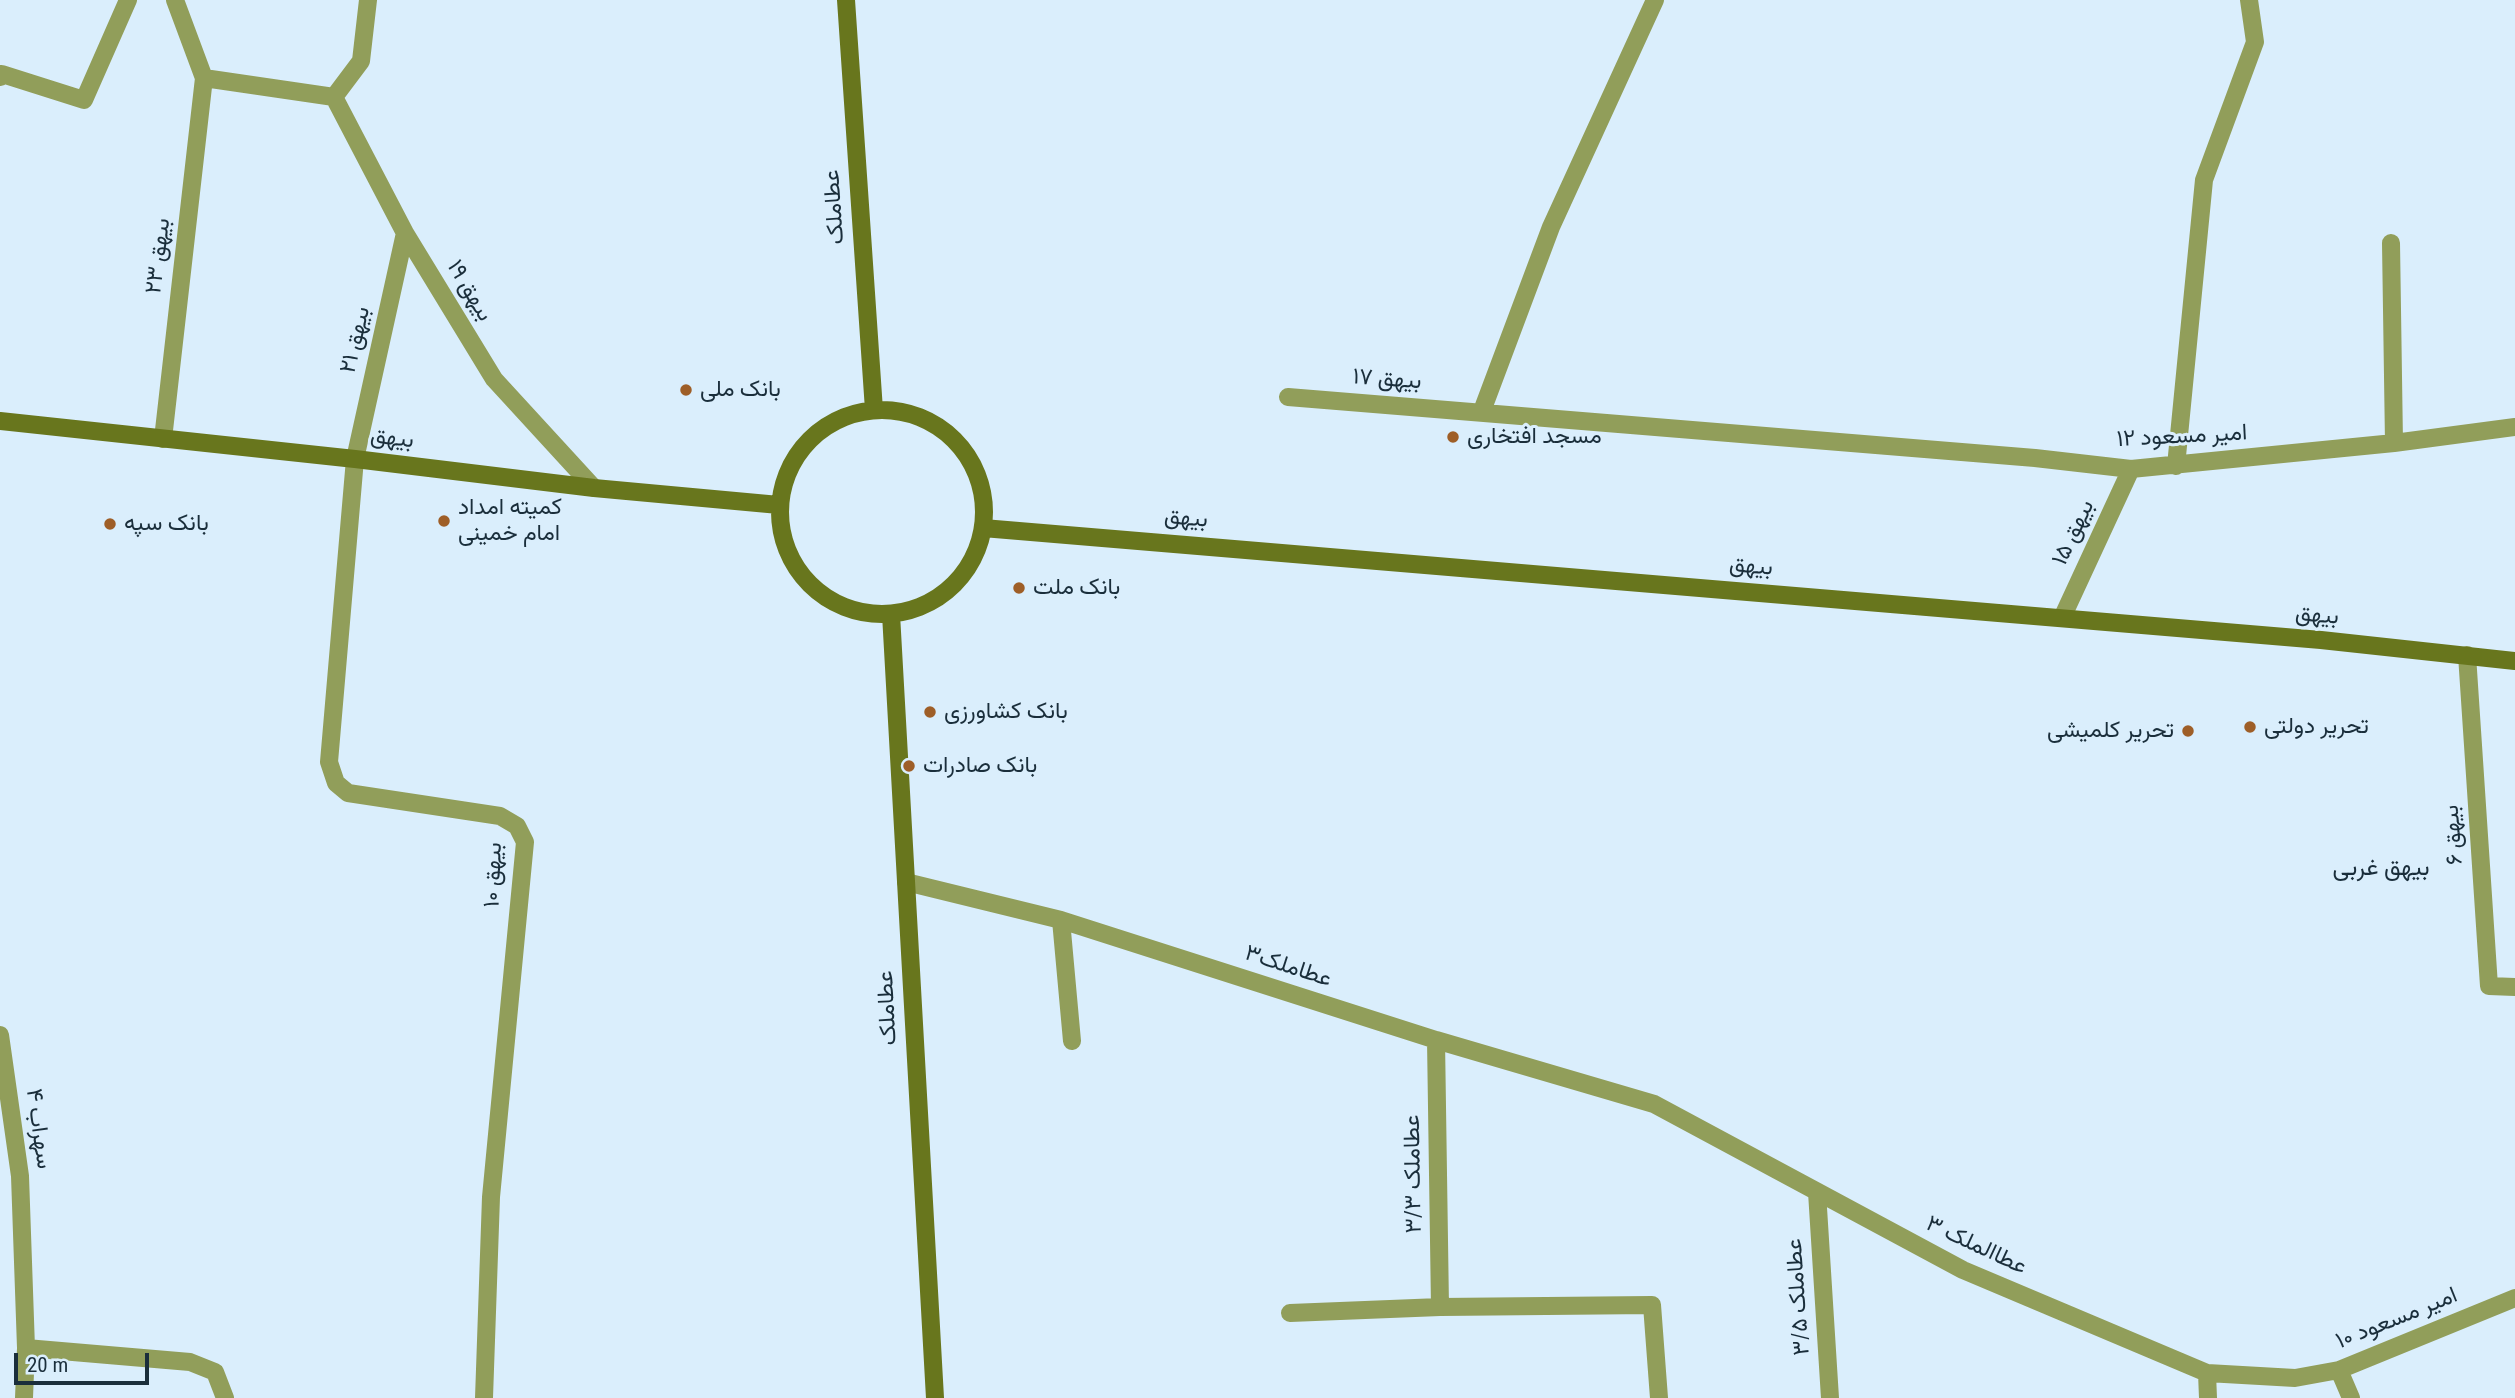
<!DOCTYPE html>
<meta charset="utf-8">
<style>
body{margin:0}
#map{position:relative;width:2515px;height:1398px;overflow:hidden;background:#daeefc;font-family:"Roboto Condensed",sans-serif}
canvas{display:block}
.scale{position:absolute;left:14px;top:1353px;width:135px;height:32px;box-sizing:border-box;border:4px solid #1a2e3b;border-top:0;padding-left:9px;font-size:21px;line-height:24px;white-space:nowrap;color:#1a2e3b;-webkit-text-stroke:5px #daeefc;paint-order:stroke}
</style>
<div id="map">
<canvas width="2515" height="1398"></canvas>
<div class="scale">20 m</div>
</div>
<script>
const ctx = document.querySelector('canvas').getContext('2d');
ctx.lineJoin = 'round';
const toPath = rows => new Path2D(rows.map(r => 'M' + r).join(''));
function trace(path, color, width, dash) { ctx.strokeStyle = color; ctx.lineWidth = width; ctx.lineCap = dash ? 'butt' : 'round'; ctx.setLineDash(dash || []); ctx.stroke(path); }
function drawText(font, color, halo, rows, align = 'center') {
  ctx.font = font + ' "Roboto Condensed",Vazirmatn,sans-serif'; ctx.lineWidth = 6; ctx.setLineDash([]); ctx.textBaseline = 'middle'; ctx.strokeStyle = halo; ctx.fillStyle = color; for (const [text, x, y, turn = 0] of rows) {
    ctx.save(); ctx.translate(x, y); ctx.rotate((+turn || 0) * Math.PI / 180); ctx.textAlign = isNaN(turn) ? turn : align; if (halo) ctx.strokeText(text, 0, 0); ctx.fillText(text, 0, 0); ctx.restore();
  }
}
const street = toPath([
 [175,0,204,78,334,97],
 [0,77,2,74,84,100,128,0],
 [334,97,405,233,494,379,594,488],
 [334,97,361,61,368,0],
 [405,233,355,459,329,762,336,783,348,793,500,816,517,826,525,842,491,1197,484,1398],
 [2391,243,2394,443],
 [1288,397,2035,458,2131,469,2394,443,2515,427],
 [1482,411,1551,227,1655,0],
 [163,439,204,78],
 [2176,466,2204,180,2255,42,2249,0],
 [2062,618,2131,469],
 [2467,655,2489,986,2515,987],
 [906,882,1061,920,1436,1040,1654,1104,1963,1270,2207,1373,2295,1378,2339,1370,2515,1298],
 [1061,920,1072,1041],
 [0,1035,20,1176,26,1348,24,1398],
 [1436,1040,1440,1307],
 [1817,1192,1830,1398],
 [1290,1313,1440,1307,1652,1305,1659,1398],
 [26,1348,190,1362,215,1372,225,1398],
 [2339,1370,2351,1398],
 [2207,1373,2208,1398]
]);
const secondary = toPath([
 [846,0,874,410],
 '780 512a102 102 0 1 1 204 0a102 102 0 1 1-204 0Z',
 [0,421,355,459,594,488,779,505],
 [983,528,2321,640,2515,661],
 [891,614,935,1398]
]);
const markers = [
 [686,390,7,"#9e5e27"],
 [1453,437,7,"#9e5e27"],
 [444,521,7,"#9e5e27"],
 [110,524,7,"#9e5e27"],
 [1019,588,7,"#9e5e27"],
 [930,712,7,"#9e5e27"],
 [2250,727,7,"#9e5e27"],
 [2188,731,7,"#9e5e27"],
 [909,766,7,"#9e5e27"]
];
const streetNames = [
 ["عطاملک",835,207,-94],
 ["بیهق ۲۳",159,256,-83],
 ["بیهق ۱۹",469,291,59],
 ["بیهق ۲۱",356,340,-77],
 ["بیهق ۱۷",1387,380,4],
 ["امیر مسعود ۱۲",2182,437,-3],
 ["بیهق",392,439,7],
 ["بیهق",1186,519,5],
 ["بیهق ۱۵",2074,533,-65],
 ["بیهق",1751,567,5],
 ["بیهق",2317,616,5],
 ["بیهق ۶",2454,835,-94],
 ["بیهق ۱۰",494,875,-88],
 ["عطاملک۳",1288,967,18],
 ["عطاملک",888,1008,-93],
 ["سهراب ۴",38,1129,82],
 ["عطاملک ۳/۳",1414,1174,-91],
 ["عطاالملک ۳",1976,1246,25],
 ["عطاملک ۳/۵",1799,1297,-94],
 ["امیر مسعود ۱۰",2397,1319,-22]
];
const poiNames = [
 ["بانک ملی",700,390],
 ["مسجد افتخاری",1467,437],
 ["کمیته امداد",458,508],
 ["امام خمینی",458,534],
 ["بانک سپه",124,524],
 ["بانک ملت",1033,588],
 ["بانک کشاورزی",944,712],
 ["تحریر دولتی",2264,727],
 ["تحریر کلمیشی",2174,731,"right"],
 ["بانک صادرات",923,766]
];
const neighbourhoodNames = [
 ["بیهق غربی",2381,869]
];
trace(street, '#919e5a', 18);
trace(secondary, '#68761d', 18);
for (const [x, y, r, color] of markers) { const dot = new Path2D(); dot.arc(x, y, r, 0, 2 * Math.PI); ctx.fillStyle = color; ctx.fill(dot); trace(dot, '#daeefc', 2.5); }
drawText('23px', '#1a2e3b', '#daeefc', streetNames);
drawText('23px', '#1a2e3b', '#daeefc', poiNames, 'left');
drawText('24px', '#1a2e3b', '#daeefc', neighbourhoodNames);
</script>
